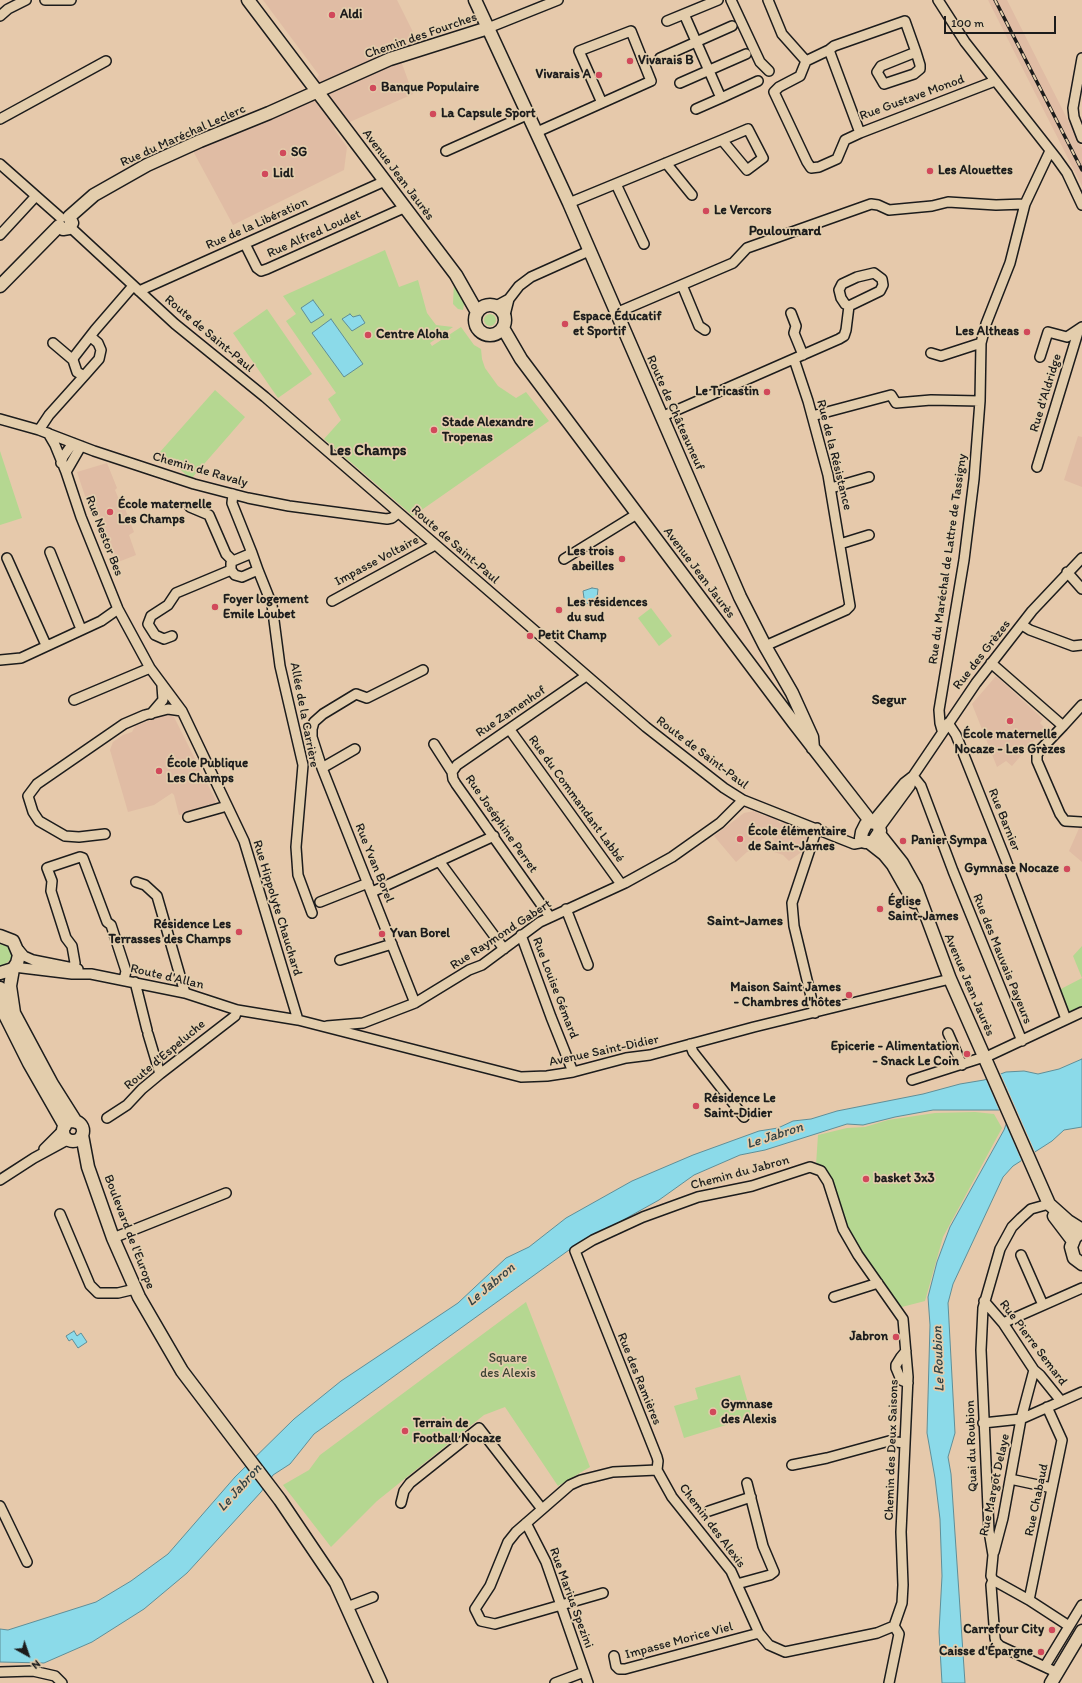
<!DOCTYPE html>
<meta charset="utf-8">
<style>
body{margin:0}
#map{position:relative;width:1082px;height:1683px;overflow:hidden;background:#e6c9ab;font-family:Itim,sans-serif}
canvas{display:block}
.north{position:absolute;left:8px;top:1635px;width:40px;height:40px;-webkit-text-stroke:3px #e3cdac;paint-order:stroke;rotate:140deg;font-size:11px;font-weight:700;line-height:16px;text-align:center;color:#1c1c1c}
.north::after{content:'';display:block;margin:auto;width:14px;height:18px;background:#1c1c1c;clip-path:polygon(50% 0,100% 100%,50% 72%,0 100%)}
.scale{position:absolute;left:944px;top:16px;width:112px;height:18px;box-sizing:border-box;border:2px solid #1c1c1c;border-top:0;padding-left:5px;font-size:12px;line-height:14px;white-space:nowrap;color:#1c1c1c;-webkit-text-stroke:3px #e3cdac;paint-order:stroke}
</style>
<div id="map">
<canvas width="1082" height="1683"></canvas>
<div class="north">N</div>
<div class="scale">100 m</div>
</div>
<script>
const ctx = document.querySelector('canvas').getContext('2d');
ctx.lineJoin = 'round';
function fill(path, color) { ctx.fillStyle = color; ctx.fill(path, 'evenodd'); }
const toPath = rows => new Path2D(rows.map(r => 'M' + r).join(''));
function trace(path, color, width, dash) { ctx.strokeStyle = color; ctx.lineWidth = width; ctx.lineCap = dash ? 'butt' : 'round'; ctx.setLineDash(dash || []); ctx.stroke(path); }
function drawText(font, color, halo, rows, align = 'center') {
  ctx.font = font + ' Itim,sans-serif'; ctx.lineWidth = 3.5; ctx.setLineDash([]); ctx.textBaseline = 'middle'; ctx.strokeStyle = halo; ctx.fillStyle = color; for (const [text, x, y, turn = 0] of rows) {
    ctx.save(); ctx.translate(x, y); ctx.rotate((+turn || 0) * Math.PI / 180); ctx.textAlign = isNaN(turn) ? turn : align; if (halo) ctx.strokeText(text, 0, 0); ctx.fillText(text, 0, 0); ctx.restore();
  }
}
const built = toPath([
 [263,0,397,0,419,44,401,61,413,94,334,129,347,147,344,170,233,225,193,151,299,107,319,75],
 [988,0,1007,0,1082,148,1082,186],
 [1078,436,1082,437,1082,487,1064,480],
 [107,463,117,488,115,490,122,507,124,506,134,532,129,535,136,555,113,564,99,528,101,527,99,520,98,517,95,518,91,508,95,506,91,497,86,499,77,472],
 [996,676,1043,719,1040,723,1045,728,1012,766,1006,761,997,767,972,704],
 [167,714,174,717,216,801,214,805,179,815,174,795,172,793,154,805,128,812,110,750,113,742,123,735,132,732,135,726],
 [754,811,765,816,772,816,781,824,782,820,806,830,809,835,803,851,789,861,783,855,774,852,776,844,769,834,758,843,759,845,755,850,747,852,736,862,714,836,744,813],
 [1080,826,1082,826,1082,862,1069,851]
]);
const green = toPath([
 [385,250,399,287,418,280,427,313,436,325,453,327,430,343,432,346,461,327,474,345,481,349,482,359,485,368,498,386,516,398,526,392,549,421,413,516,324,439,341,420,328,399,336,393,286,321,296,314,283,296],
 [454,281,469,301,464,304,463,310,458,309,453,304],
 [267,309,312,374,278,398,233,333],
 '484 320a6 6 0 1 1 12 0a6 6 0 1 1-12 0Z',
 [215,390,245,417,191,479,160,452],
 [0,451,22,518,0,525],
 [651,608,672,636,659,646,638,618],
 [0,944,7,946,11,952,11,959,3,966,0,966],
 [1082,946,1082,1010,1069,1016,1059,990,1082,978,1073,956],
 [975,1112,994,1114,1002,1128,943,1237,925,1301,898,1308,846,1227,832,1178,816,1165,818,1135,847,1128,865,1127,888,1120,935,1113],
 [526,1302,590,1467,558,1486,505,1407,484,1415,377,1501,331,1547,283,1485,309,1470,320,1455],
 [740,1375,752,1417,684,1438,674,1406,698,1399,695,1388]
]);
const water = toPath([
 [313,300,324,315,311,323,301,308,313,300],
 [350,314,353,317,360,315,365,323,352,331,342,319,350,314],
 [331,319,363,364,344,377,312,333,331,319],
 [592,588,598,589,597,598,585,605,583,591,592,588],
 [1082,1059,1082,1127,1064,1130,1052,1141,1013,1166,1003,1177,953,1284,948,1303,955,1433,948,1457,951,1474,965,1683,942,1683,939,1632,942,1576,940,1519,935,1478,927,1433,930,1325,928,1297,937,1262,950,1227,1004,1130,1009,1116,1005,1110,933,1110,895,1117,863,1125,847,1124,765,1150,740,1155,694,1175,659,1200,569,1250,314,1434,290,1464,273,1475,261,1492,187,1573,144,1609,92,1642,44,1663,0,1662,0,1629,8,1630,96,1602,131,1581,168,1554,235,1477,294,1419,341,1381,458,1303,506,1258,529,1247,566,1218,632,1181,693,1155,759,1131,778,1128,793,1121,811,1119,837,1111,923,1094,960,1084,984,1080,1006,1072,1024,1071,1038,1074,1059,1069,1082,1059],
 [74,1331,77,1336,81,1333,87,1342,78,1348,72,1339,69,1341,66,1336,74,1331]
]);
const pier = toPath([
 [1000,1072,1036,1154,1022,1162,1005,1122,1006,1116,1004,1112,1000,1112,985,1077]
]);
const minor = toPath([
 [45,0,71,0],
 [731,0,760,62,769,71],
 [768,0,782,34,806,61,829,50],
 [938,0,965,42,1057,159,1067,173,1082,205],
 [684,14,721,98,696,109],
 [0,16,8,9,26,0],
 [667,21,718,0],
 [488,28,558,0],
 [916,52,881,66,877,72,884,84,914,74,920,69,920,65,916,52,905,21,834,46,829,50,860,133,995,81],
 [660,58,732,26],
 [1082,58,1073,108,1074,117,1082,138],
 [806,61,800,76,779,87,774,92,807,162,811,168,819,167,837,159,845,140,860,133],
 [680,83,746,54],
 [721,98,758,81],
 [0,119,106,61],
 [537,132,651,81,631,31,579,51,602,103],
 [446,151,529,114],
 [666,163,692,195],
 [0,164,61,218],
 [616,184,644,244],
 [569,203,722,140,747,170,763,158,748,129,722,140],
 [70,227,175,324,265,397,646,727,724,788,743,800,854,844,865,842],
 [0,235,36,196],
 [245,244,257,268,261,271,267,269,406,207],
 [682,285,699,326,705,330],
 [139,291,385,181],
 [496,306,509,299],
 [616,313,733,263,747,248,871,204,878,205,889,210,932,206,948,202,996,205,1025,204],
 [791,313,796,326,794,333,803,355],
 [505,315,509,299,519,286,531,277,589,251],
 [53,343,73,360,77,372,84,376,99,359,101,350,98,343,91,337],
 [931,353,941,356,981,343],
 [1040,357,1048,332,1067,337,1079,329],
 [73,360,74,357,95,330,133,286],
 [812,416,891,395,896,403,931,400,980,401],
 [661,417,839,339,844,336,846,330,849,306,880,291,883,285,882,279,874,273,857,277,842,284,839,290,841,298,845,304,849,306],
 [0,419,39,430,94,451,194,484,248,498,289,506,387,519,392,518,398,513],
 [39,430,49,415,84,376],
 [48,433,55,445,66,472,81,517,118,609,150,668,182,711,244,841,298,1020],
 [61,463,63,457,73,443],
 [1037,467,1079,329,1082,327],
 [66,472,81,446],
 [831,488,869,477],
 [190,507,209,515,226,554,233,561,252,553,232,503,233,494],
 [840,544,869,535],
 [50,552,81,629],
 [7,558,46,645],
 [564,559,637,514],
 [231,570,235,575,242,577,258,570,252,553],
 [258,570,272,605,280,666,303,765,296,847,298,875,312,913],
 [1067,572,1082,589],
 [332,601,435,545],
 [1022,625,1030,630,1073,646,1082,645],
 [172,636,164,639,155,635,148,624,151,616,168,605,176,593,231,570,231,563,233,561],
 [765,646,846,610,850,606,828,475,808,401,794,359],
 [0,660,21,658,101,621,118,609],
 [991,663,1063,726,1040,750,1037,755,1037,761,1060,814,1065,821,1082,822],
 [74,700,150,668],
 [151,714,163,700,162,686],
 [948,723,956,735,1005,858,1066,1019],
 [1063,726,1082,705],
 [510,730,621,884],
 [942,730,940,723,939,710,964,560,974,479,980,401,981,343,986,324,1010,263,1025,204,1050,151],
 [434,744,452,772,453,779,456,784,550,917],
 [322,768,355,749],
 [452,772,457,765,586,676],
 [913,776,921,786,953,871,1022,1041],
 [188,817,227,806],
 [872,822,904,783,913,776,976,683,1032,611,1082,558],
 [880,827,910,786,913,776],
 [105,834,79,837,65,836,39,821,33,812,28,796,37,784,124,724,145,715,168,709,182,711],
 [439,861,504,949],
 [136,882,145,885,157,896,185,993],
 [372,892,494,836],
 [320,902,368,883],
 [566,909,588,965],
 [521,935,551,1017,573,1072],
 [19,950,24,956,33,960,78,969],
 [340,960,392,944],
 [14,967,72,974,91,974,185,993,237,1010,298,1020,521,1077,547,1076,573,1072,626,1058,650,1055,754,1027,950,979],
 [72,974,75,963,72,946,66,938,51,891,52,881,47,868,80,857,83,858,107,922,111,925,126,971,124,980],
 [135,982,147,1030],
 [415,1003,322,768,312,737,312,729,314,722,323,714,356,694,367,698,423,670],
 [815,1013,794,926,792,903,817,828],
 [327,1026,363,1023,415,1003,469,970,482,965,540,922,625,883,672,857,720,823,743,800],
 [948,1033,962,1065],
 [148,1034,160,1074],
 [690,1044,693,1052,744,1117],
 [984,1058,1082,1012],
 [912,1080,984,1057],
 [107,1118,127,1105,142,1089,160,1074,235,1016,237,1010],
 [44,1149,63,1130],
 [0,1180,34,1158,69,1139],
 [1049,1204,1031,1209,1021,1218,1012,1227,1000,1249,983,1308,981,1350,989,1531,993,1555,991,1576,993,1580,991,1585,995,1638,996,1642,1000,1646,1058,1673],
 [60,1214,90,1285,98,1293,118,1293,135,1289],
 [113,1238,226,1193],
 [1021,1255,1043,1305],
 [834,1297,878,1283],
 [984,1301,1003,1323,1034,1370,1040,1375,1061,1401],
 [1003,1323,1082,1288],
 [906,1351,901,1357,896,1365,896,1368,901,1380,908,1383],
 [983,1423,1021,1419,1082,1392],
 [792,1465,827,1458,889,1441,904,1443],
 [657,1470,658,1461,657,1457,575,1251,593,1240,643,1217,698,1197,752,1186,810,1167,821,1171,828,1182,843,1229,858,1255,903,1319,908,1377,901,1532,903,1585,902,1603,894,1626],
 [1010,1479,1052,1488],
 [401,1503,404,1491,410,1483,479,1428,542,1509],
 [0,1506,27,1562],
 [709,1511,751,1497],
 [526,1523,546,1562,588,1683],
 [994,1552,1003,1518,1021,1419,1034,1370],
 [993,1580,1029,1600,1069,1626],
 [737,1584,770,1575,774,1572,763,1546,747,1483],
 [603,1593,495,1624,481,1621,475,1609,490,1586,508,1542,516,1532,570,1485,581,1480,613,1472,657,1470,672,1497,731,1571,759,1633,769,1645,785,1652,877,1633,894,1626],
 [1029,1600,1062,1440,1047,1407],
 [347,1607,373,1597],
 [614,1656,616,1666,619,1669,625,1669,759,1633],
 [1045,1666,1082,1605],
 [0,1672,33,1671,55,1676,62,1683],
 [555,1683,584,1672],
 [889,1683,899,1634,894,1626]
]);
const major = toPath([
 [248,0,456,275,477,312],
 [475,0,569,203,740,597,765,646,792,693,812,737,813,748],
 [69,217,94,195,147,165,200,141,269,113,390,59,488,28],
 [59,226,63,229,69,228,72,223,69,217],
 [0,286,59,226],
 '475 320a15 15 0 1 1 30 0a15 15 0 1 1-30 0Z',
 [503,328,521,359,794,723,871,822],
 [871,822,878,824,880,831,873,842,865,842,861,838,862,832,866,824,871,822],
 [879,834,902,863,916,888,950,979,1049,1204,1068,1221,1082,1230],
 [870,843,884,854,893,865,914,902],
 [0,936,13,941,19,955,17,963,13,969,0,973],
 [13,969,10,986,14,1013,52,1084,76,1122],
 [0,988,5,1015,29,1063,65,1126],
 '63 1131a10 10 0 1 1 20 0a10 10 0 1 1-20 0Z',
 [82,1135,88,1167,113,1238,139,1297,182,1371,280,1500,336,1583,381,1683],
 [1054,1216,1073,1241],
 [1082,1232,1075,1237,1071,1247,1074,1258,1082,1264],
 [1051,1683,1082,1631]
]);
const rail = toPath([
 [995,0,1082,170]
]);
const markers = [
 [332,15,4,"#d1495b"],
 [630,61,4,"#d1495b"],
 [599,75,4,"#d1495b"],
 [373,88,4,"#d1495b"],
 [433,114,4,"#d1495b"],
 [283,153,4,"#d1495b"],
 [930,171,4,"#d1495b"],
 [265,174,4,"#d1495b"],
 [706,211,4,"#d1495b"],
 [565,324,4,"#d1495b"],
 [1027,332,4,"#d1495b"],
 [368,335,4,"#d1495b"],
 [767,392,4,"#d1495b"],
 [434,430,4,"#d1495b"],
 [110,512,4,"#d1495b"],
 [622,559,4,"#d1495b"],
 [215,607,4,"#d1495b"],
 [559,610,4,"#d1495b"],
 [530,636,4,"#d1495b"],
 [1010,721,4,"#d1495b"],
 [159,771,4,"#d1495b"],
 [740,839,4,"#d1495b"],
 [903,841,4,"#d1495b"],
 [1067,869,4,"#d1495b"],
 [880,909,4,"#d1495b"],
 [239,932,4,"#d1495b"],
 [382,934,4,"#d1495b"],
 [849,995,4,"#d1495b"],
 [967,1054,4,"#d1495b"],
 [696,1106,4,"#d1495b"],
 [866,1179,4,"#d1495b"],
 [896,1337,4,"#d1495b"],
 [713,1412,4,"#d1495b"],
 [405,1431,4,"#d1495b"],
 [1052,1630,4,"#d1495b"],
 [1041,1652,4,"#d1495b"]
];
const poiNames = [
 ["Aldi",340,15],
 ["Vivarais B",638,61],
 ["Vivarais A",591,75,"right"],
 ["Banque Populaire",381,88],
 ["La Capsule Sport",441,114],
 ["SG",291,153],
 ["Les Alouettes",938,171],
 ["Lidl",273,174],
 ["Le Vercors",714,211],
 ["Espace Éducatif",573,317],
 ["et Sportif",573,332],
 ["Les Altheas",1019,332,"right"],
 ["Centre Aloha",376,335],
 ["Le Tricastin",759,392,"right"],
 ["Stade Alexandre",442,423],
 ["Tropenas",442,438],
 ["École maternelle",118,505],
 ["Les Champs",118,520],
 ["Les trois",614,552,"right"],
 ["abeilles",614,567,"right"],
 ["Foyer logement",223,600],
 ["Emile Loubet",223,615],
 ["Les résidences",567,603],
 ["du sud",567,618],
 ["Petit Champ",538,636],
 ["École maternelle",1010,735,"center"],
 ["Nocaze - Les Grèzes",1010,750,"center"],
 ["École Publique",167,764],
 ["Les Champs",167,779],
 ["École élémentaire",748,832],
 ["de Saint-James",748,847],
 ["Panier Sympa",911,841],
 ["Gymnase Nocaze",1059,869,"right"],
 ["Église",888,902],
 ["Saint-James",888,917],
 ["Résidence Les",231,925,"right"],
 ["Terrasses des Champs",231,940,"right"],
 ["Yvan Borel",390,934],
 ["Maison Saint James",841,988,"right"],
 ["- Chambres d'hôtes",841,1003,"right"],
 ["Epicerie - Alimentation",959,1047,"right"],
 ["- Snack Le Coin",959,1062,"right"],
 ["Résidence Le",704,1099],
 ["Saint-Didier",704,1114],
 ["basket 3x3",874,1179],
 ["Jabron",888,1337,"right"],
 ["Gymnase",721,1405],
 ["des Alexis",721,1420],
 ["Terrain de",413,1424],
 ["Football Nocaze",413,1439],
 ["Carrefour City",1044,1630,"right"],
 ["Caisse d'Épargne",1033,1652,"right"]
];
const streetNames = [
 ["Chemin des Fourches",421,36,-19],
 ["Rue Gustave Monod",912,98,-20],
 ["Rue du Maréchal Leclerc",183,136,-24],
 ["Avenue Jean Jaurès",398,175,53],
 ["Rue de la Libération",257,224,-24],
 ["Rue Alfred Loudet",314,234,-24],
 ["Route de Saint-Paul",209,334,40],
 ["Rue d'Aldridge",1046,393,-73],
 ["Route de Châteauneuf",675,413,66],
 ["Rue de la Résistance",834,455,76],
 ["Chemin de Ravaly",200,470,16],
 ["Rue Nestor Bes",104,536,69],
 ["Route de Saint-Paul",455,545,41],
 ["Rue du Maréchal de Lattre de Tassigny",948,559,-82],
 ["Impasse Voltaire",377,561,-28],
 ["Avenue Jean Jaurès",699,573,53],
 ["Rue des Grèzes",982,655,-52],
 ["Rue Zamenhof",511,712,-34],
 ["Allée de la Carrière",304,715,79],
 ["Route de Saint-Paul",702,753,37],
 ["Rue du Commandant Labbé",576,799,54],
 ["Rue Barnier",1004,820,68],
 ["Rue Joséphine Perret",501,824,55],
 ["Rue Yvan Borel",374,863,68],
 ["Rue Hippolyte Chauchard",277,908,73],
 ["Rue Raymond Gabert",501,935,-33],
 ["Rue des Mauvais Payeurs",1002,959,68],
 ["Route d'Allan",167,977,13],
 ["Avenue Jean Jaurès",969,985,67],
 ["Rue Louise Gémard",555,988,69],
 ["Avenue Saint-Didier",604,1051,-12],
 ["Route d'Espeluche",165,1055,-40],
 ["Chemin du Jabron",740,1173,-15],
 ["Boulevard de l'Europe",129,1232,69],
 ["Rue Pierre Semard",1033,1343,53],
 ["Rue des Ramières",639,1379,68],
 ["Quai du Roubion",972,1446,-92],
 ["Chemin des Deux Saisons",892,1450,-88],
 ["Rue Margot Delaye",995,1485,-78],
 ["Rue Chabaud",1037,1500,-78],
 ["Chemin des Alexis",712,1526,53],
 ["Rue Marius Spezini",571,1598,70],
 ["Impasse Morice Viel",679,1641,-15]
];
const parkNames = [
 ["Square",508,1359],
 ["des Alexis",508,1374]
];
const neighbourhoodNames = [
 ["Pouloumard",785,231],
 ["Segur",889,700],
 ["Saint-James",745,921]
];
const waterNames = [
 ["Le Jabron",775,1136,-18],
 ["Le Jabron",491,1285,-40],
 ["Le Roubion",939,1359,-92],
 ["Le Jabron",240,1488,-48]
];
const quarterNames = [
 ["Les Champs",368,451]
];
fill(built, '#e0bca4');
fill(green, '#b5d791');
fill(water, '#8bdae9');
trace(water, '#5f8e97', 1);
fill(pier, '#e6c9ab');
trace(minor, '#1c1c1c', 12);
trace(major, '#1c1c1c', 15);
trace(minor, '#e3cdac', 9);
trace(major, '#e3cdac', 12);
trace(rail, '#1c1c1c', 3.5);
trace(rail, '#e3cdac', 2, [6]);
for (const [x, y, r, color] of markers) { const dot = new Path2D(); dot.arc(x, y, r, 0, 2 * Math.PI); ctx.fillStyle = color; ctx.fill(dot); trace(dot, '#e3cdac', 1.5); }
drawText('bold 13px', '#1c1c1c', '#e3cdac', poiNames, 'left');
drawText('13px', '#1c1c1c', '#e3cdac', streetNames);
drawText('13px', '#3b4133', '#e3cdac', parkNames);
drawText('bold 14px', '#1c1c1c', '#e3cdac', neighbourhoodNames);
drawText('italic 14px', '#324245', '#e3cdac', waterNames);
drawText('bold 15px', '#1c1c1c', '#e3cdac', quarterNames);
</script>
